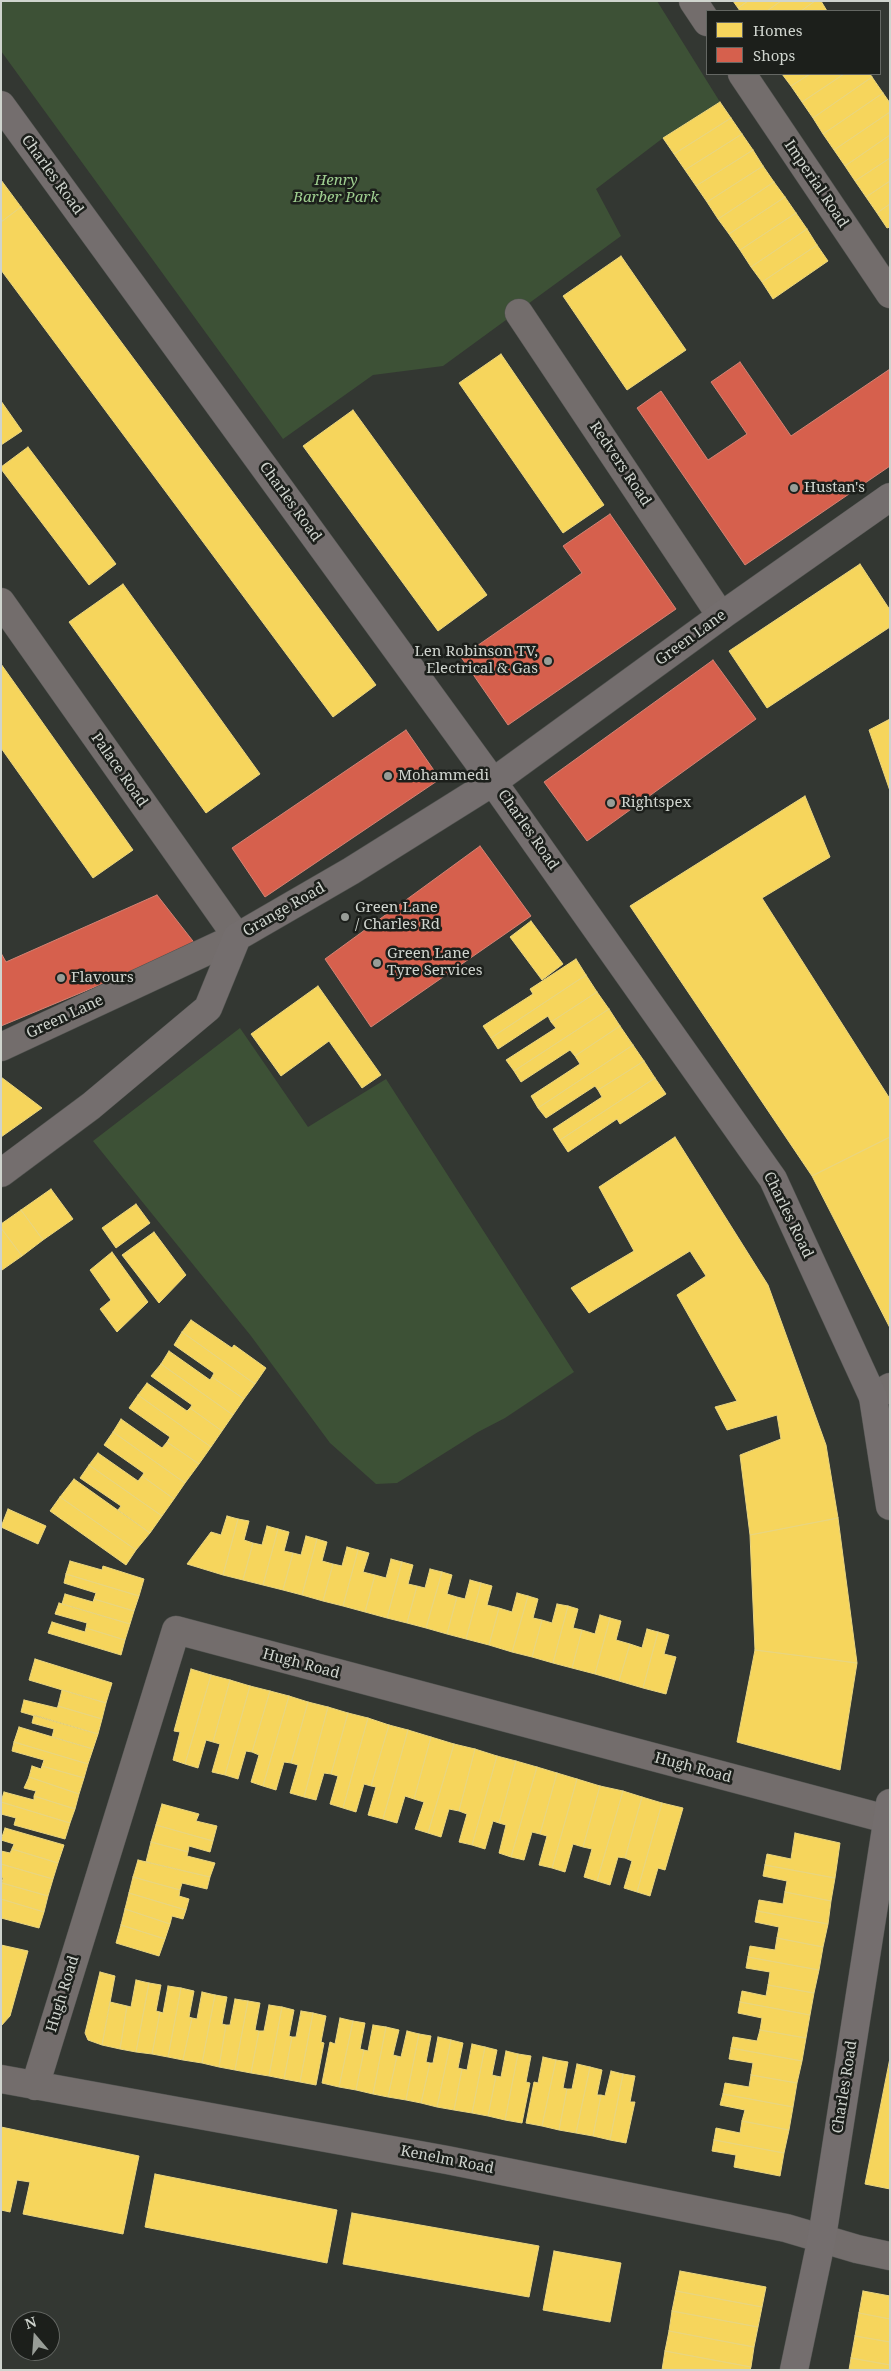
<!DOCTYPE html>
<style>
body{margin:0}
#map{position:relative;width:891px;height:2371px;overflow:hidden;background:#333732;font-family:"Noto Serif",serif}
canvas{display:block}
.frame{position:absolute;inset:0;border:2px solid #cfd4ce;pointer-events:none}
.legend{position:absolute;left:706px;top:10px;width:175px;height:65px;box-sizing:border-box;background:#1c1f1b;border:1px solid #646763;margin:0;padding:6px 9px;list-style:none;font-size:15px;color:#cfd4ce}
.legend li{display:flex;align-items:center;gap:10px;height:25px}
.legend b{width:25px;border:1px solid #646763}
.north{position:absolute;left:10px;top:2311px;width:50px;height:50px;box-sizing:border-box;background:#1c1f1b;border:1px solid #646763;border-radius:50%;rotate:342deg;font-size:14px;font-weight:700;line-height:20px;text-align:center;color:#cfd4ce}
.north::after{content:'';display:block;margin:auto;width:18px;height:22px;background:#989d97;clip-path:polygon(50% 0,100% 100%,50% 72%,0 100%)}
</style>
<div id="map">
<canvas width="891" height="2371"></canvas>
<div class="frame"></div>
<ul class="legend">
<li><b style="height:14px;background:#f6d55c"></b>Homes</li>
<li><b style="height:14px;background:#d6604d"></b>Shops</li>
</ul>
<div class="north">N</div>
</div>
<script>
const ctx = document.querySelector('canvas').getContext('2d');
ctx.lineJoin = 'round';
function fill(path, color) { ctx.fillStyle = color; ctx.fill(path, 'evenodd'); }
const toPath = rows => new Path2D(rows.map(r => 'M' + r).join(''));
function trace(path, color, width, dash) { ctx.strokeStyle = color; ctx.lineWidth = width; ctx.lineCap = dash ? 'butt' : 'round'; ctx.setLineDash(dash || []); ctx.stroke(path); }
function drawText(font, color, halo, rows, align = 'center') {
  ctx.font = font + ' "Noto Serif",serif'; ctx.lineWidth = 5; ctx.setLineDash([]); ctx.textBaseline = 'middle'; ctx.strokeStyle = halo; ctx.fillStyle = color; for (const [text, x, y, turn = 0] of rows) {
    ctx.save(); ctx.translate(x, y); ctx.rotate((+turn || 0) * Math.PI / 180); ctx.textAlign = isNaN(turn) ? turn : align; if (halo) ctx.strokeText(text, 0, 0); ctx.fillText(text, 0, 0); ctx.restore();
  }
}
const green = toPath([
 [1,1,657,1,720,102,663,138,596,189,621,236,443,366,373,375,283,439,1,51],
 [240,1028,308,1127,386,1079,574,1372,505,1418,478,1432,397,1483,376,1484,330,1443,251,1336,93,1141]
]);
const homes = toPath([
 [733,1,748,1,738,8,733,1],
 [748,1,781,1,767,11,740,11,738,8,748,1],
 [781,1,815,1,801,11,767,11,781,1],
 [815,1,821,1,827,11,801,11,815,1],
 [782,74,810,74,791,86,782,74],
 [810,74,844,74,802,102,791,86,810,74],
 [844,74,870,74,872,77,813,118,802,102,844,74],
 [872,77,883,93,823,134,813,118,872,77],
 [883,93,890,103,890,112,834,150,823,134,883,93],
 [720,102,731,118,674,154,663,138,720,102],
 [890,112,890,135,845,166,834,150,890,112],
 [731,118,742,134,685,170,674,154,731,118],
 [742,134,753,150,696,186,685,170,742,134],
 [890,135,890,158,855,181,845,166,890,135],
 [753,150,763,166,707,202,696,186,753,150],
 [890,158,890,181,866,197,855,181,890,158],
 [763,166,774,182,718,219,707,202,763,166],
 [1,180,21,207,1,222,1,180],
 [890,181,890,204,877,213,866,197,890,181],
 [774,182,785,197,729,234,718,219,774,182],
 [785,197,796,213,740,250,729,234,785,197],
 [890,204,890,227,887,228,877,213,890,204],
 [21,207,376,685,333,717,1,270,1,222,21,207],
 [796,213,807,229,751,267,740,250,796,213],
 [807,229,817,245,762,282,751,267,807,229],
 [817,245,828,261,773,299,762,282,817,245],
 [621,256,686,350,627,390,563,296,621,256],
 [501,354,604,505,563,533,459,383,501,354],
 [1,401,22,431,1,445,1,401],
 [353,410,487,595,438,631,303,446,353,410],
 [28,447,116,564,89,585,1,469,1,467,28,447],
 [860,564,890,610,890,627,767,708,729,651,860,564],
 [123,584,260,774,206,813,69,622,123,584],
 [1,664,133,850,93,878,1,748,1,664],
 [890,719,890,791,869,730,890,719],
 [805,796,830,857,762,898,890,1099,890,1137,812,1176,630,906,805,796],
 [531,921,563,964,542,980,510,937,531,921],
 [576,959,586,975,491,1038,483,1026,533,994,530,989,576,959],
 [586,975,597,992,551,1022,548,1016,498,1049,491,1038,586,975],
 [318,986,381,1075,362,1088,329,1041,281,1076,251,1034,318,986],
 [597,992,609,1009,514,1071,506,1060,556,1028,551,1022,597,992],
 [609,1009,620,1026,575,1056,570,1050,521,1082,514,1071,609,1009],
 [620,1026,633,1045,538,1108,531,1096,580,1064,575,1056,620,1026],
 [633,1045,644,1061,598,1090,595,1086,546,1118,538,1108,633,1045],
 [644,1061,655,1078,560,1140,553,1129,602,1097,598,1090,644,1061],
 [1,1077,42,1108,1,1137,1,1077],
 [655,1078,666,1094,620,1124,617,1119,568,1152,560,1140,655,1078],
 [675,1137,768,1285,826,1445,838,1518,750,1535,740,1455,781,1439,777,1415,727,1430,715,1407,737,1401,677,1295,706,1276,690,1251,589,1313,571,1288,634,1251,599,1187,675,1137],
 [890,1137,890,1328,812,1176,890,1137],
 [51,1189,73,1219,43,1240,21,1210,51,1189],
 [136,1204,150,1223,116,1248,102,1228,136,1204],
 [21,1210,43,1240,22,1256,1,1228,1,1224,21,1210],
 [1,1228,22,1256,2,1270,1,1269,1,1228],
 [154,1232,186,1275,159,1303,122,1255,154,1232],
 [112,1252,148,1302,117,1332,100,1309,111,1300,90,1270,112,1252],
 [191,1320,232,1348,234,1345,266,1368,255,1384,182,1332,191,1320],
 [182,1332,255,1384,244,1399,212,1377,214,1373,174,1345,182,1332],
 [169,1351,210,1380,212,1377,244,1399,233,1415,161,1364,169,1351],
 [161,1364,233,1415,222,1431,190,1408,192,1405,151,1376,161,1364],
 [147,1383,187,1411,190,1408,222,1431,211,1447,138,1395,147,1383],
 [138,1395,211,1447,199,1464,167,1442,170,1437,129,1408,138,1395],
 [121,1419,162,1448,167,1442,199,1464,185,1483,113,1432,121,1419],
 [113,1432,185,1483,174,1499,142,1476,144,1473,104,1445,113,1432],
 [98,1453,138,1481,142,1476,174,1499,162,1516,89,1465,98,1453],
 [89,1465,162,1516,150,1533,118,1510,121,1506,80,1478,89,1465],
 [74,1479,150,1533,136,1550,60,1497,74,1479],
 [60,1497,136,1550,126,1565,50,1511,60,1497],
 [8,1509,46,1526,38,1544,1,1527,8,1509],
 [227,1516,238,1519,223,1575,187,1564,211,1532,221,1535,227,1516],
 [838,1518,857,1663,755,1650,750,1535,838,1518],
 [238,1519,249,1521,244,1540,253,1543,243,1580,223,1575,238,1519],
 [267,1526,278,1529,263,1585,243,1580,253,1543,262,1545,267,1526],
 [278,1529,289,1532,284,1551,293,1553,283,1590,263,1585,278,1529],
 [306,1536,317,1539,302,1595,283,1590,293,1553,301,1555,306,1536],
 [317,1539,327,1542,322,1561,333,1564,323,1601,302,1595,317,1539],
 [347,1547,358,1550,343,1606,323,1601,333,1564,342,1566,347,1547],
 [358,1550,369,1553,363,1572,375,1575,365,1612,343,1606,358,1550],
 [391,1559,402,1562,387,1618,365,1612,375,1575,386,1578,391,1559],
 [70,1561,102,1570,103,1566,144,1579,139,1596,66,1574,70,1561],
 [402,1562,413,1565,408,1584,417,1586,407,1623,387,1618,402,1562],
 [430,1569,442,1572,426,1628,407,1623,417,1586,425,1588,430,1569],
 [442,1572,452,1575,447,1594,457,1597,447,1634,426,1628,442,1572],
 [66,1574,139,1596,134,1611,94,1599,96,1593,64,1583,66,1574],
 [470,1580,481,1583,466,1639,447,1634,457,1597,465,1599,470,1580],
 [481,1583,492,1586,487,1605,499,1608,489,1645,466,1639,481,1583],
 [517,1593,528,1596,512,1652,489,1645,499,1608,512,1612,517,1593],
 [65,1594,93,1602,94,1599,134,1611,130,1624,62,1604,65,1594],
 [528,1596,538,1599,533,1618,542,1620,532,1657,512,1652,528,1596],
 [59,1603,130,1624,125,1640,86,1628,87,1623,55,1614,59,1603],
 [557,1604,568,1606,553,1663,532,1657,542,1620,552,1623,557,1604],
 [568,1606,578,1609,573,1628,582,1630,572,1668,553,1663,568,1606],
 [600,1615,610,1618,595,1674,572,1668,582,1630,595,1634,600,1615],
 [610,1618,621,1621,616,1640,630,1644,619,1681,595,1674,610,1618],
 [52,1622,85,1632,86,1628,125,1640,121,1655,48,1633,52,1622],
 [647,1629,658,1632,643,1688,619,1681,630,1644,642,1648,647,1629],
 [658,1632,669,1635,664,1654,676,1657,666,1694,643,1688,658,1632],
 [755,1650,857,1663,840,1770,737,1742,755,1650],
 [35,1659,112,1683,106,1703,29,1680,35,1659],
 [191,1669,211,1675,185,1764,173,1760,180,1732,174,1731,191,1669],
 [211,1675,230,1680,213,1742,206,1740,198,1768,185,1764,211,1675],
 [230,1680,250,1686,225,1775,212,1772,220,1744,213,1742,230,1680],
 [250,1686,270,1691,252,1752,246,1751,238,1779,225,1775,250,1686],
 [62,1690,106,1703,102,1719,58,1706,62,1690],
 [270,1691,289,1696,263,1786,251,1782,259,1755,252,1752,270,1691],
 [289,1696,308,1702,291,1763,284,1762,276,1790,263,1786,289,1696],
 [24,1700,57,1708,58,1706,102,1719,98,1734,21,1712,24,1700],
 [308,1702,328,1707,304,1797,290,1793,298,1765,291,1763,308,1702],
 [328,1707,348,1713,331,1774,324,1773,316,1800,304,1797,328,1707],
 [348,1713,368,1718,343,1808,330,1804,338,1776,331,1774,348,1713],
 [34,1715,98,1734,93,1749,52,1737,54,1729,32,1723,34,1715],
 [368,1718,389,1725,371,1786,364,1784,356,1812,343,1808,368,1718],
 [389,1725,408,1730,383,1819,368,1815,376,1787,371,1786,389,1725],
 [19,1727,93,1749,88,1764,14,1742,19,1727],
 [408,1730,431,1737,414,1799,405,1796,397,1823,383,1819,408,1730],
 [431,1737,454,1744,428,1833,415,1829,424,1802,414,1799,431,1737],
 [14,1742,88,1764,84,1778,42,1766,44,1760,12,1751,14,1742],
 [454,1744,475,1749,459,1811,449,1809,441,1837,428,1833,454,1744],
 [475,1749,497,1756,472,1845,459,1842,467,1814,459,1811,475,1749],
 [497,1756,516,1761,499,1823,493,1821,485,1849,472,1845,497,1756],
 [516,1761,537,1767,511,1857,499,1853,506,1825,499,1823,516,1761],
 [32,1766,41,1769,42,1766,84,1778,79,1794,29,1777,32,1766],
 [537,1767,557,1773,540,1834,532,1832,524,1860,511,1857,537,1767],
 [557,1773,577,1779,552,1868,539,1865,547,1836,540,1834,557,1773],
 [29,1777,79,1794,75,1809,34,1796,36,1791,24,1788,29,1777],
 [577,1779,600,1786,583,1847,573,1844,565,1872,552,1868,577,1779],
 [600,1786,623,1791,597,1881,584,1877,592,1849,583,1847,600,1786],
 [623,1791,642,1797,625,1858,618,1857,610,1885,597,1881,623,1791],
 [4,1792,34,1800,34,1796,75,1809,70,1823,1,1802,4,1792],
 [642,1797,662,1803,637,1892,624,1888,632,1861,625,1858,642,1797],
 [1,1802,70,1823,65,1839,14,1825,16,1818,1,1814,1,1802],
 [662,1803,683,1808,665,1870,658,1868,650,1896,637,1892,662,1803],
 [162,1804,199,1814,196,1821,217,1826,213,1841,156,1825,162,1804],
 [156,1825,213,1841,210,1852,189,1846,188,1852,151,1842,156,1825],
 [5,1828,64,1845,58,1863,12,1849,14,1844,1,1840,5,1828],
 [795,1833,840,1843,835,1878,765,1865,767,1854,791,1859,795,1833],
 [151,1842,188,1852,187,1856,215,1863,210,1877,146,1862,151,1842],
 [12,1849,58,1863,53,1879,1,1864,1,1851,10,1853,12,1849],
 [138,1860,210,1877,207,1889,182,1883,180,1890,133,1877,138,1860],
 [1,1864,53,1879,48,1896,2,1883,3,1878,1,1877,1,1864],
 [765,1865,835,1878,831,1901,785,1892,787,1881,763,1876,765,1865],
 [133,1877,180,1890,179,1896,189,1899,186,1910,129,1893,133,1877],
 [2,1883,48,1896,44,1912,1,1899,2,1883],
 [785,1892,831,1901,828,1924,757,1911,759,1900,783,1904,785,1892],
 [129,1893,186,1910,183,1919,172,1916,170,1924,125,1909,129,1893],
 [1,1899,44,1912,39,1928,1,1918,1,1899],
 [125,1909,170,1924,165,1939,121,1925,125,1909],
 [757,1911,828,1924,823,1947,777,1938,779,1927,755,1922,757,1911],
 [121,1925,165,1939,159,1956,116,1943,121,1925],
 [777,1938,823,1947,819,1970,748,1957,750,1946,775,1950,777,1938],
 [1,1945,28,1951,10,2016,1,2026,1,1945],
 [748,1957,819,1970,814,1993,768,1985,770,1972,746,1968,748,1957],
 [100,1972,115,1976,102,2045,88,2040,85,2033,100,1972],
 [136,1980,149,1983,136,2052,120,2049,127,2006,131,2007,136,1980],
 [149,1983,161,1985,156,2011,160,2012,152,2054,136,2052,149,1983],
 [768,1985,814,1993,810,2015,740,2002,742,1991,766,1996,768,1985],
 [168,1986,181,1988,168,2057,152,2054,160,2012,163,2013,168,1986],
 [181,1988,194,1991,189,2017,192,2018,183,2060,168,2057,181,1988],
 [202,1992,215,1995,202,2063,183,2060,192,2018,197,2019,202,1992],
 [215,1995,227,1997,222,2024,226,2025,219,2067,202,2063,215,1995],
 [235,1999,248,2001,235,2070,219,2067,226,2025,230,2025,235,1999],
 [248,2001,260,2003,255,2030,259,2031,251,2073,235,2070,248,2001],
 [110,2002,127,2006,120,2049,102,2045,110,2002],
 [740,2002,810,2015,806,2038,760,2030,762,2018,738,2013,740,2002],
 [269,2005,282,2007,269,2076,251,2073,259,2031,264,2031,269,2005],
 [282,2007,294,2010,289,2036,292,2037,284,2079,269,2076,282,2007],
 [301,2011,313,2013,300,2082,284,2079,292,2037,296,2037,301,2011],
 [313,2013,326,2016,321,2042,324,2043,316,2085,300,2082,313,2013],
 [340,2018,353,2021,339,2087,322,2083,330,2042,335,2044,340,2018],
 [353,2021,365,2023,360,2049,364,2050,356,2090,339,2087,353,2021],
 [373,2025,386,2027,373,2094,356,2090,364,2050,368,2051,373,2025],
 [386,2027,399,2030,393,2055,397,2056,388,2097,373,2094,386,2027],
 [760,2030,806,2038,802,2061,731,2048,733,2037,757,2041,760,2030],
 [407,2031,419,2034,406,2100,388,2097,397,2056,401,2057,407,2031],
 [419,2034,431,2036,426,2062,430,2063,421,2103,406,2100,419,2034],
 [438,2037,451,2040,437,2107,421,2103,430,2063,433,2063,438,2037],
 [451,2040,463,2043,458,2068,462,2069,454,2110,437,2107,451,2040],
 [472,2044,485,2047,472,2113,454,2110,462,2069,467,2070,472,2044],
 [485,2047,497,2050,492,2075,496,2076,488,2116,472,2113,485,2047],
 [731,2048,802,2061,797,2083,751,2075,753,2063,729,2059,731,2048],
 [506,2051,518,2054,505,2120,488,2116,496,2076,501,2077,506,2051],
 [518,2054,531,2056,526,2082,530,2083,522,2123,505,2120,518,2054],
 [543,2057,556,2060,542,2126,526,2123,534,2082,538,2083,543,2057],
 [890,2058,890,2189,865,2184,890,2058],
 [556,2060,568,2062,563,2088,567,2089,559,2130,542,2126,556,2060],
 [577,2064,590,2067,576,2133,559,2130,567,2089,572,2089,577,2064],
 [590,2067,602,2070,597,2095,601,2095,593,2136,576,2133,590,2067],
 [611,2071,623,2074,610,2140,593,2136,601,2095,605,2096,611,2071],
 [623,2074,635,2076,630,2102,635,2102,626,2143,610,2140,623,2074],
 [751,2075,797,2083,793,2107,723,2094,725,2083,749,2087,751,2075],
 [723,2094,793,2107,789,2130,742,2121,745,2110,720,2105,723,2094],
 [742,2121,789,2130,784,2153,714,2140,716,2128,740,2133,742,2121],
 [1,2127,139,2156,123,2234,23,2214,30,2182,17,2180,10,2212,1,2210,1,2127],
 [714,2140,784,2153,780,2176,734,2167,736,2155,712,2151,714,2140],
 [155,2174,337,2210,327,2263,145,2227,155,2174],
 [352,2213,539,2246,529,2297,343,2264,352,2213],
 [554,2251,621,2263,610,2322,543,2310,554,2251],
 [680,2271,766,2287,762,2307,676,2291,680,2271],
 [676,2291,762,2307,758,2327,672,2311,676,2291],
 [863,2291,890,2296,890,2319,859,2313,863,2291],
 [672,2311,758,2327,754,2347,669,2331,672,2311],
 [859,2313,890,2319,890,2342,855,2336,859,2313],
 [669,2331,754,2347,751,2367,665,2351,669,2331],
 [855,2336,890,2342,890,2365,851,2358,855,2336],
 [665,2351,751,2367,750,2370,662,2370,665,2351],
 [851,2358,890,2365,890,2370,849,2370,851,2358]
]);
const shops = toPath([
 [740,362,791,436,890,369,890,466,745,565,637,408,661,391,708,460,747,434,711,382,740,362],
 [610,514,676,609,508,725,461,657,582,573,563,546,610,514],
 [713,660,756,719,587,841,544,782,713,660],
 [406,730,440,779,265,897,232,848,406,730],
 [480,846,531,916,371,1027,325,959,480,846],
 [157,895,196,945,1,1026,1,953,6,962,157,895]
]);
const street = toPath([
 [693,1,707,22],
 [742,74,890,294],
 [519,313,721,616],
 [1,602,237,937,1,1047],
 [873,1397,890,1387],
 [1,2079,447,2160,786,2228,857,2249,890,2256],
 [35,2086,176,1630,890,1820]
]);
const secondary = toPath([
 [1,105,493,782,773,1179,873,1397,890,1506],
 [1,1173,91,1106,208,1008,237,937,351,871,493,782,721,616,890,497],
 [794,2370,822,2237,890,1803]
]);
const markers = [
 [794,488,5,"#989d97"],
 [548,661,5,"#989d97"],
 [388,776,5,"#989d97"],
 [611,803,5,"#989d97"],
 [345,917,5,"#989d97"],
 [377,963,5,"#989d97"],
 [61,978,5,"#989d97"]
];
const streetNames = [
 ["Charles Road",52,175,54],
 ["Imperial Road",816,184,56],
 ["Redvers Road",620,464,56],
 ["Charles Road",290,502,54],
 ["Green Lane",691,638,-36],
 ["Palace Road",119,770,55],
 ["Charles Road",528,830,55],
 ["Grange Road",284,910,-30],
 ["Green Lane",65,1017,-25],
 ["Charles Road",788,1215,64],
 ["Hugh Road",301,1664,15],
 ["Hugh Road",693,1768,15],
 ["Hugh Road",63,1994,-73],
 ["Charles Road",845,2087,-81],
 ["Kenelm Road",447,2160,11]
];
const parkNames = [
 ["Henry",336,181],
 ["Barber Park",336,198]
];
const poiNames = [
 ["Hustan's",804,488],
 ["Len Robinson TV,",538,652,"right"],
 ["Electrical & Gas",538,669,"right"],
 ["Mohammedi",398,776],
 ["Rightspex",621,803],
 ["Green Lane",355,908],
 ["/ Charles Rd",355,925],
 ["Green Lane",387,954],
 ["Tyre Services",387,971],
 ["Flavours",71,978]
];
fill(green, '#3d5136');
fill(homes, '#f6d55c');
trace(homes, '#ead57e', 1);
fill(shops, '#d6604d');
trace(shops, '#d48374', 1);
trace(street, '#50524f', 29);
trace(secondary, '#50524f', 29);
trace(street, '#736d6c', 28);
trace(secondary, '#746e6e', 28);
for (const [x, y, r, color] of markers) { const dot = new Path2D(); dot.arc(x, y, r, 0, 2 * Math.PI); ctx.fillStyle = color; ctx.fill(dot); trace(dot, '#1c1f1b', 2); }
drawText('15px', '#cfd4ce', '#1c1f1b', streetNames);
drawText('italic 15px', '#9fcf90', '#1c1f1b', parkNames);
drawText('15px', '#cfd4ce', '#1c1f1b', poiNames, 'left');
</script>
